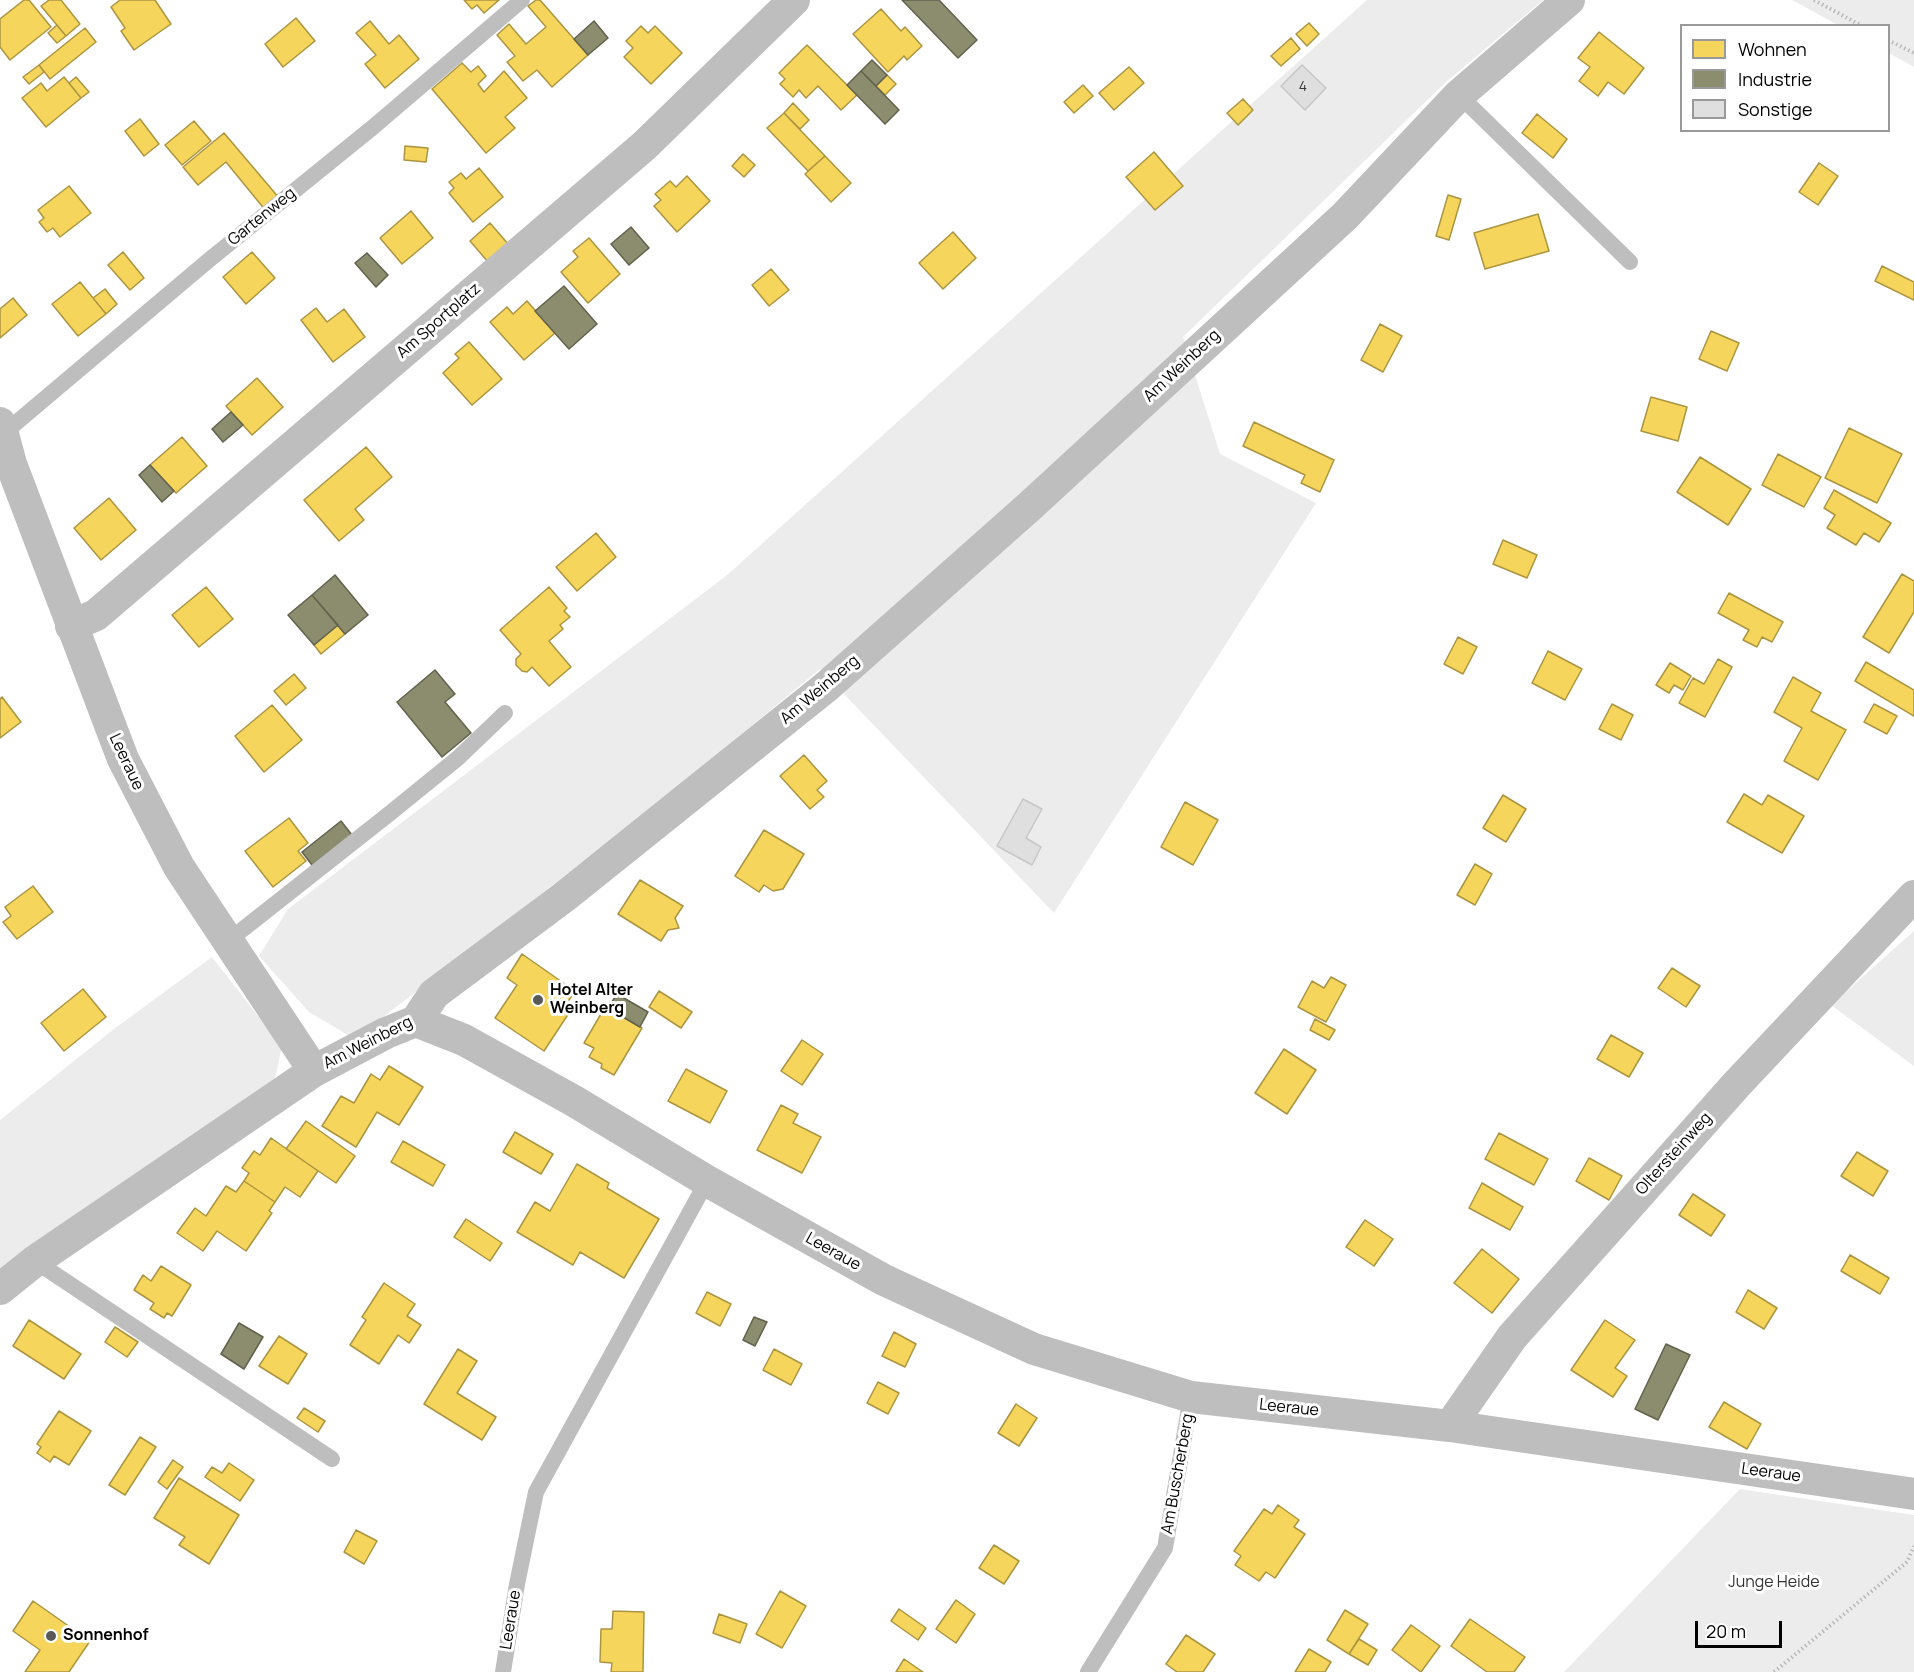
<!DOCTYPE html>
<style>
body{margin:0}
#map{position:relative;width:1914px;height:1672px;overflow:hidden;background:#fff;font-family:Manrope,sans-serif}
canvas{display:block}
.legend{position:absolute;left:1680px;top:24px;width:210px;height:108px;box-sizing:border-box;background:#fff;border:2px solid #999;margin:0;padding:8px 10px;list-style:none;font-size:18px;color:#000}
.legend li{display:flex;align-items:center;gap:12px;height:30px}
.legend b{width:30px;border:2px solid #999}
.scale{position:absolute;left:1695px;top:1621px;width:87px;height:27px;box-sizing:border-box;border:3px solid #000;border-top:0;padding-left:8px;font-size:18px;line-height:21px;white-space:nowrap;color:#000;-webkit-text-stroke:4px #fff;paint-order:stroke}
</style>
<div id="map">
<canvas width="1914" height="1672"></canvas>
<ul class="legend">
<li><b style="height:16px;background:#f6d55c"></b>Wohnen</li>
<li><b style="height:16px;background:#8c8c6e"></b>Industrie</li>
<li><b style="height:16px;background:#dfdfdf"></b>Sonstige</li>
</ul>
<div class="scale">20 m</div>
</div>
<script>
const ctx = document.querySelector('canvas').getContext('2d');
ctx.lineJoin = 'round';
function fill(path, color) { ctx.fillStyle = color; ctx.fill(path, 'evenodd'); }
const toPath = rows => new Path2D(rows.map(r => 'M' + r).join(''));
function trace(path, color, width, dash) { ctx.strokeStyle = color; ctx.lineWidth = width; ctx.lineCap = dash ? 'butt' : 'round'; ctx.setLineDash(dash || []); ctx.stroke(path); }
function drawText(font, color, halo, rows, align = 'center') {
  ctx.font = font + ' Manrope,sans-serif'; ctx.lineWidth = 6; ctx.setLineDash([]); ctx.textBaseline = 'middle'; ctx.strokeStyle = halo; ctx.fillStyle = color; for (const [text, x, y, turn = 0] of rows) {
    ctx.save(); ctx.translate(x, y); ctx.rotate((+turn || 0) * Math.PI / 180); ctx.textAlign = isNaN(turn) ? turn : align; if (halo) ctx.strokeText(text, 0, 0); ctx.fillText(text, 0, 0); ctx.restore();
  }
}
const green = toPath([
 [1367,0,1543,0,1446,82,1183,337,1220,454,1316,503,1054,913,820,669,673,791,355,1039,309,1012,259,956,288,909,726,576],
 [1792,0,1914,0,1914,67,1889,53,1888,26,1838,25],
 [1914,931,1914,1066,1831,1005],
 [212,957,282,1047,275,1078,38,1246,0,1276,0,1120,114,1029],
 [1740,1489,1914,1515,1914,1672,1564,1672]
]);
const homes = toPath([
 [24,0,29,0,51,27,10,60,0,47,0,19,24,0],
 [49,0,61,0,80,24,66,36,41,6,49,0],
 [120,0,155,0,171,24,134,50,121,31,125,28,111,7,120,0],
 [464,0,499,0,484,13,477,5,472,9,464,0],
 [536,0,540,0,588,55,552,87,537,70,523,81,507,62,515,56,497,35,509,24,526,44,546,27,528,6,536,0],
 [881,9,901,31,905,27,922,46,907,60,904,56,888,72,853,34,881,9],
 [296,18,315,41,283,67,265,44,296,18],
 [370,21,389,44,399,35,419,59,385,88,365,64,376,55,356,33,370,21],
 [1309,23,1319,34,1307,46,1296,34,1309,23],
 [57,25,66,36,57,43,48,33,57,25],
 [641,26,648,33,655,26,682,53,651,84,624,57,633,48,626,41,641,26],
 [85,28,96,42,50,79,39,65,85,28],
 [1599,32,1644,68,1624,94,1608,82,1598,96,1579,81,1590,67,1578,58,1599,32],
 [1291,38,1300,49,1281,66,1271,56,1291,38],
 [807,45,857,95,841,110,818,86,806,98,799,90,793,97,780,84,785,79,779,73,807,45],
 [462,63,471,72,478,66,486,76,478,84,484,92,504,71,527,98,505,117,515,128,486,153,432,89,462,63],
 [39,65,44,72,29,84,23,77,39,65],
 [1129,67,1144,83,1114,110,1099,93,1129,67],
 [887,75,896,84,885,95,876,86,887,75],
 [64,77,81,98,46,127,22,98,41,83,47,91,64,77],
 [76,77,89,92,81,98,69,83,76,77],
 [1083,85,1093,96,1074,113,1064,102,1083,85],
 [1243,99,1253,110,1238,125,1227,113,1243,99],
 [793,103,809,120,800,129,784,113,793,103],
 [784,113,825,156,808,171,767,128,784,113],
 [1537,114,1567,139,1553,158,1522,133,1537,114],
 [140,119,159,144,144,156,125,131,140,119],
 [194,121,211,141,182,165,165,145,194,121],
 [224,133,280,199,266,211,226,162,198,185,183,167,224,133],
 [405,146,428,148,426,162,404,160,405,146],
 [1154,152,1183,186,1155,210,1126,177,1154,152],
 [743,154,755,165,744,177,732,166,743,154],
 [825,156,851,183,831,202,805,174,825,156],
 [1819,163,1838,176,1818,205,1799,192,1819,163],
 [479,168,503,197,473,222,449,193,454,188,449,182,461,173,466,179,479,168],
 [687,176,710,201,677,232,654,206,661,200,655,194,670,181,676,187,687,176],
 [69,186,91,213,60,237,53,228,47,232,39,222,44,218,38,210,69,186],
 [1448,195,1461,199,1449,240,1436,236,1448,195],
 [411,211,433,238,402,264,380,238,411,211],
 [1538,214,1549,251,1485,269,1474,233,1538,214],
 [490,223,509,245,489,263,470,241,490,223],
 [953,232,976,258,943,289,919,263,953,232],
 [589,238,620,274,588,303,561,272,578,257,573,251,589,238],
 [123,252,144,278,130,290,108,265,123,252],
 [252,252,275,278,246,304,223,277,252,252],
 [1882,266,1914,282,1914,300,1875,281,1882,266],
 [771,269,789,290,769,306,752,285,771,269],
 [80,282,106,314,78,336,52,304,80,282],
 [105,289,117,304,106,314,93,298,105,289],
 [13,298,27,315,0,338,0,309,13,298],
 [527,301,555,333,524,360,490,322,507,307,513,314,527,301],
 [316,308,327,322,344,309,365,337,333,362,301,320,316,308],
 [1380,324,1402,336,1383,372,1361,360,1380,324],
 [1711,331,1739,343,1727,371,1699,359,1711,331],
 [469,342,502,379,472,405,443,373,459,358,455,354,469,342],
 [257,378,283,407,252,435,226,406,257,378],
 [1651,397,1687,407,1678,441,1641,431,1651,397],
 [1254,422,1334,460,1320,492,1301,483,1305,475,1243,446,1254,422],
 [1849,428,1902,454,1877,503,1825,478,1849,428],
 [182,437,207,466,176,493,150,465,182,437],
 [366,447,392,477,355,509,364,520,339,541,304,500,366,447],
 [1778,454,1821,477,1804,507,1762,485,1778,454],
 [1700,457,1751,489,1728,525,1677,492,1700,457],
 [1834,490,1891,523,1879,542,1864,533,1856,545,1827,528,1835,515,1824,508,1834,490],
 [109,498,136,530,101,560,74,528,109,498],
 [596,533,616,557,577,591,556,567,596,533],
 [1503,540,1537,555,1527,578,1493,564,1503,540],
 [1902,574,1914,581,1914,612,1889,653,1863,637,1902,574],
 [206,587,233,619,199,647,172,615,206,587],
 [549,587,567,608,564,611,570,617,560,625,563,629,549,641,571,667,549,686,532,667,527,672,522,671,516,665,516,659,521,654,500,630,549,587],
 [1729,593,1783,622,1772,642,1762,637,1757,647,1743,640,1749,630,1718,613,1729,593],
 [338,625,345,634,321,654,314,645,338,625],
 [1458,637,1477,647,1463,674,1444,664,1458,637],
 [1548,651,1582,669,1565,700,1532,683,1548,651],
 [1718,659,1732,667,1705,717,1679,703,1693,678,1704,684,1718,659],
 [1866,662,1914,690,1914,716,1855,681,1866,662],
 [1670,663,1691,676,1683,690,1674,685,1669,693,1656,685,1670,663],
 [294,674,306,688,286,705,274,691,294,674],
 [1793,677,1821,693,1811,711,1846,730,1818,780,1784,761,1802,728,1774,712,1793,677],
 [2,697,21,722,0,738,0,699,2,697],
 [1612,704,1633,715,1621,740,1599,729,1612,704],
 [1874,704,1897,716,1887,734,1864,722,1874,704],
 [272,705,302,740,264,772,235,736,272,705],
 [804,755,827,781,817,790,824,797,810,809,780,776,804,755],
 [1744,794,1762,805,1768,795,1804,816,1782,853,1727,822,1744,794],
 [1503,795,1526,809,1506,842,1483,828,1503,795],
 [1185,802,1218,820,1193,865,1161,847,1185,802],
 [289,818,308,843,298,851,306,861,273,887,245,851,289,818],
 [764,830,804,854,783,889,773,891,764,885,759,892,735,876,764,830],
 [1475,864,1492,874,1475,905,1457,895,1475,864],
 [640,880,683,906,675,918,679,928,668,930,661,941,618,914,640,880],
 [33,886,53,912,17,939,3,922,11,916,5,907,33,886],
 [522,954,575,991,563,1009,569,1013,544,1051,495,1018,517,985,507,978,522,954],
 [1672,968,1700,986,1686,1007,1658,988,1672,968],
 [1331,977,1346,985,1326,1022,1298,1007,1312,981,1324,988,1331,977],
 [83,989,106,1017,64,1051,41,1023,83,989],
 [659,991,692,1012,681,1028,649,1007,659,991],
 [605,1007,642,1028,614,1075,601,1068,602,1064,589,1057,594,1048,584,1043,605,1007],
 [1315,1019,1335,1030,1329,1040,1310,1030,1315,1019],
 [1611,1035,1643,1053,1629,1077,1597,1059,1611,1035],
 [802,1040,823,1054,802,1085,781,1071,802,1040],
 [1284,1049,1316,1070,1287,1114,1255,1093,1284,1049],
 [389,1066,423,1087,399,1125,377,1112,356,1147,322,1126,341,1096,354,1103,371,1074,380,1080,389,1066],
 [686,1069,727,1091,710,1123,668,1101,686,1069],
 [781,1105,798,1114,793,1123,821,1137,802,1173,757,1150,781,1105],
 [306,1121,355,1156,336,1183,286,1149,306,1121],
 [515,1132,553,1154,541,1174,503,1152,515,1132],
 [1499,1133,1548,1159,1534,1185,1485,1159,1499,1133],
 [271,1138,318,1171,300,1197,285,1187,275,1202,244,1181,249,1173,242,1168,254,1151,260,1155,271,1138],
 [403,1141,445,1165,433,1186,391,1162,403,1141],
 [1857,1152,1888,1171,1873,1196,1841,1176,1857,1152],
 [1589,1158,1622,1176,1609,1200,1576,1181,1589,1158],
 [577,1164,609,1183,607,1188,659,1219,624,1278,580,1252,573,1265,517,1232,535,1202,550,1211,577,1164],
 [244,1181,275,1202,269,1211,272,1213,246,1251,217,1231,203,1251,177,1233,195,1208,206,1216,226,1186,236,1192,244,1181],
 [1482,1183,1523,1207,1510,1230,1469,1208,1482,1183],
 [1693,1194,1725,1215,1711,1236,1679,1215,1693,1194],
 [466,1219,502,1243,490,1261,454,1237,466,1219],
 [1365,1220,1393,1239,1374,1266,1346,1247,1365,1220],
 [1482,1249,1519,1279,1492,1313,1454,1283,1482,1249],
 [1850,1255,1889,1278,1880,1294,1841,1271,1850,1255],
 [161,1266,191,1285,172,1316,167,1313,164,1318,150,1309,154,1303,134,1290,143,1275,151,1281,161,1266],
 [384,1283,415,1304,407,1316,421,1325,409,1343,398,1335,379,1364,350,1345,366,1320,362,1317,384,1283],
 [1748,1290,1777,1308,1764,1329,1736,1312,1748,1290],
 [707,1292,731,1304,720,1326,696,1313,707,1292],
 [29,1320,81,1354,64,1379,13,1346,29,1320],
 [1605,1320,1635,1340,1615,1368,1627,1376,1613,1397,1571,1370,1605,1320],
 [115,1327,138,1342,127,1357,105,1342,115,1327],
 [894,1332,916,1344,905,1367,882,1356,894,1332],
 [279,1336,307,1354,288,1384,259,1366,279,1336],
 [458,1349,477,1361,457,1393,496,1417,482,1440,424,1404,458,1349],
 [774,1349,802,1364,791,1385,763,1370,774,1349],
 [878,1382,899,1393,888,1414,867,1403,878,1382],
 [1724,1402,1761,1424,1747,1449,1709,1427,1724,1402],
 [1016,1404,1037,1418,1019,1446,998,1433,1016,1404],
 [304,1408,325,1421,318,1432,297,1418,304,1408],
 [59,1411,91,1431,69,1465,54,1456,50,1462,37,1453,41,1447,37,1444,59,1411],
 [140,1437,156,1447,125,1495,109,1485,140,1437],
 [173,1460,183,1467,167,1489,158,1482,173,1460],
 [229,1463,254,1480,240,1501,205,1477,212,1467,222,1473,229,1463],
 [179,1478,239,1515,209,1564,179,1545,185,1537,154,1518,179,1478],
 [1278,1505,1299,1520,1294,1527,1305,1534,1275,1578,1266,1572,1259,1581,1235,1565,1241,1556,1234,1551,1264,1509,1272,1514,1278,1505],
 [356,1530,377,1541,364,1564,344,1552,356,1530],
 [994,1545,1019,1561,1004,1584,979,1568,994,1545],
 [780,1591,806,1606,782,1648,756,1634,780,1591],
 [956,1600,975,1614,956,1643,936,1629,956,1600],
 [33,1601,90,1641,69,1672,25,1672,40,1650,13,1631,33,1601],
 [899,1609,926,1628,918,1640,891,1621,899,1609],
 [1345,1610,1368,1624,1349,1654,1327,1640,1345,1610],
 [613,1611,644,1612,643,1672,611,1672,612,1663,600,1662,601,1629,612,1629,613,1611],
 [719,1614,747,1624,740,1643,713,1633,719,1614],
 [1470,1619,1525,1657,1514,1672,1487,1672,1451,1646,1470,1619],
 [1411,1625,1440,1646,1421,1672,1392,1650,1411,1625],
 [1186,1635,1215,1654,1203,1672,1177,1672,1166,1664,1186,1635],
 [1359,1639,1377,1650,1368,1665,1349,1654,1359,1639],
 [1309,1649,1331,1662,1325,1672,1295,1672,1309,1649],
 [904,1659,923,1672,896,1672,904,1659]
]);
const industry = toPath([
 [902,0,939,0,977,40,958,58,902,0],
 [594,21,608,38,588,55,574,39,594,21],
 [872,60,887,75,876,86,861,71,872,60],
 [861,71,899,110,885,124,847,85,861,71],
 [631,227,649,248,629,265,611,244,631,227],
 [367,253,388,275,376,287,355,263,367,253],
 [564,286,597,324,569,349,535,311,564,286],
 [231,412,243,425,223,442,212,429,231,412],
 [150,465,174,491,162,502,139,475,150,465],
 [335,575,368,615,345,634,312,595,335,575],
 [312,595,338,625,314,645,288,615,312,595],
 [435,670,455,694,445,702,471,733,442,757,397,702,435,670],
 [341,821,352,835,312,865,302,852,341,821],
 [617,994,648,1012,640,1027,608,1008,617,994],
 [754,1317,767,1322,755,1346,743,1340,754,1317],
 [239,1323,263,1337,244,1369,221,1354,239,1323],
 [1666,1344,1690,1355,1658,1420,1635,1409,1666,1344]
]);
const building = toPath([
 [1302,65,1326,88,1305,110,1281,86,1302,65],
 [1023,799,1042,809,1026,838,1041,847,1032,865,997,846,1023,799]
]);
const path = toPath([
 [1814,0,1862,26],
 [1888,40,1914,53],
 [1774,1672,1907,1562,1914,1546]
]);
const lane = toPath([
 [1459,95,1630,262],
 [3,434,209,260,372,128,522,0],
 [228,941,389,814,458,758,505,713],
 [35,1261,332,1459],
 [503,1672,517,1584,536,1492,707,1181],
 [1088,1672,1165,1548,1191,1397]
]);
const street = toPath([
 [0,423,11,464,123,759,179,867,314,1071],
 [71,626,96,615,644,146,794,0],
 [416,1021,464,1040,574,1101,707,1181,884,1280,1034,1349,1191,1397,1450,1426,1914,1494],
 [0,1289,35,1261,314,1071,386,1033,416,1021,434,994,564,897,826,687,1030,506,1345,216,1459,95,1569,0],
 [1450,1426,1512,1337,1736,1085,1914,896]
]);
const markers = [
 [538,1000,6,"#595959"],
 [51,1636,6,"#595959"]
];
const numberNames = [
 ["4",1303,87]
];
const streetNames = [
 ["Gartenweg",262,217,-39],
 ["Am Sportplatz",439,321,-41],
 ["Am Weinberg",1182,366,-43],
 ["Am Weinberg",820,690,-40],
 ["Leeraue",126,762,65],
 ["Am Weinberg",368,1043,-27],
 ["Oltersteinweg",1674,1154,-48],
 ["Leeraue",833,1252,29],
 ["Leeraue",1289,1408,6],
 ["Leeraue",1771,1473,8],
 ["Am Buscherberg",1178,1474,-80],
 ["Leeraue",511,1620,-81]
];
const poiNames = [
 ["Hotel Alter",550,991],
 ["Weinberg",550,1009],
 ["Sonnenhof",63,1636]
];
const parkNames = [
 ["Junge Heide",1774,1583]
];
fill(green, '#ececec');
fill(homes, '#f6d55c');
trace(homes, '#ac9540', 1.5);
fill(industry, '#8c8c6e');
trace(industry, '#62624d', 1.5);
fill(building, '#dfdfdf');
trace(building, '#c7c7c7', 1.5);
trace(path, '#b9b9b9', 4, [1.5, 3]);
trace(lane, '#bebebe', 16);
trace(street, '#bebebe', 32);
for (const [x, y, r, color] of markers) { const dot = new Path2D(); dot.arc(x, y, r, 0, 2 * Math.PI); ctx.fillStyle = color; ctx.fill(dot); trace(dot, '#fff', 2); }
drawText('14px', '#383838', null, numberNames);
drawText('16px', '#000', '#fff', streetNames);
drawText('bold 16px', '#000', '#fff', poiNames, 'left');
drawText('16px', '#333', '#fff', parkNames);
</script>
